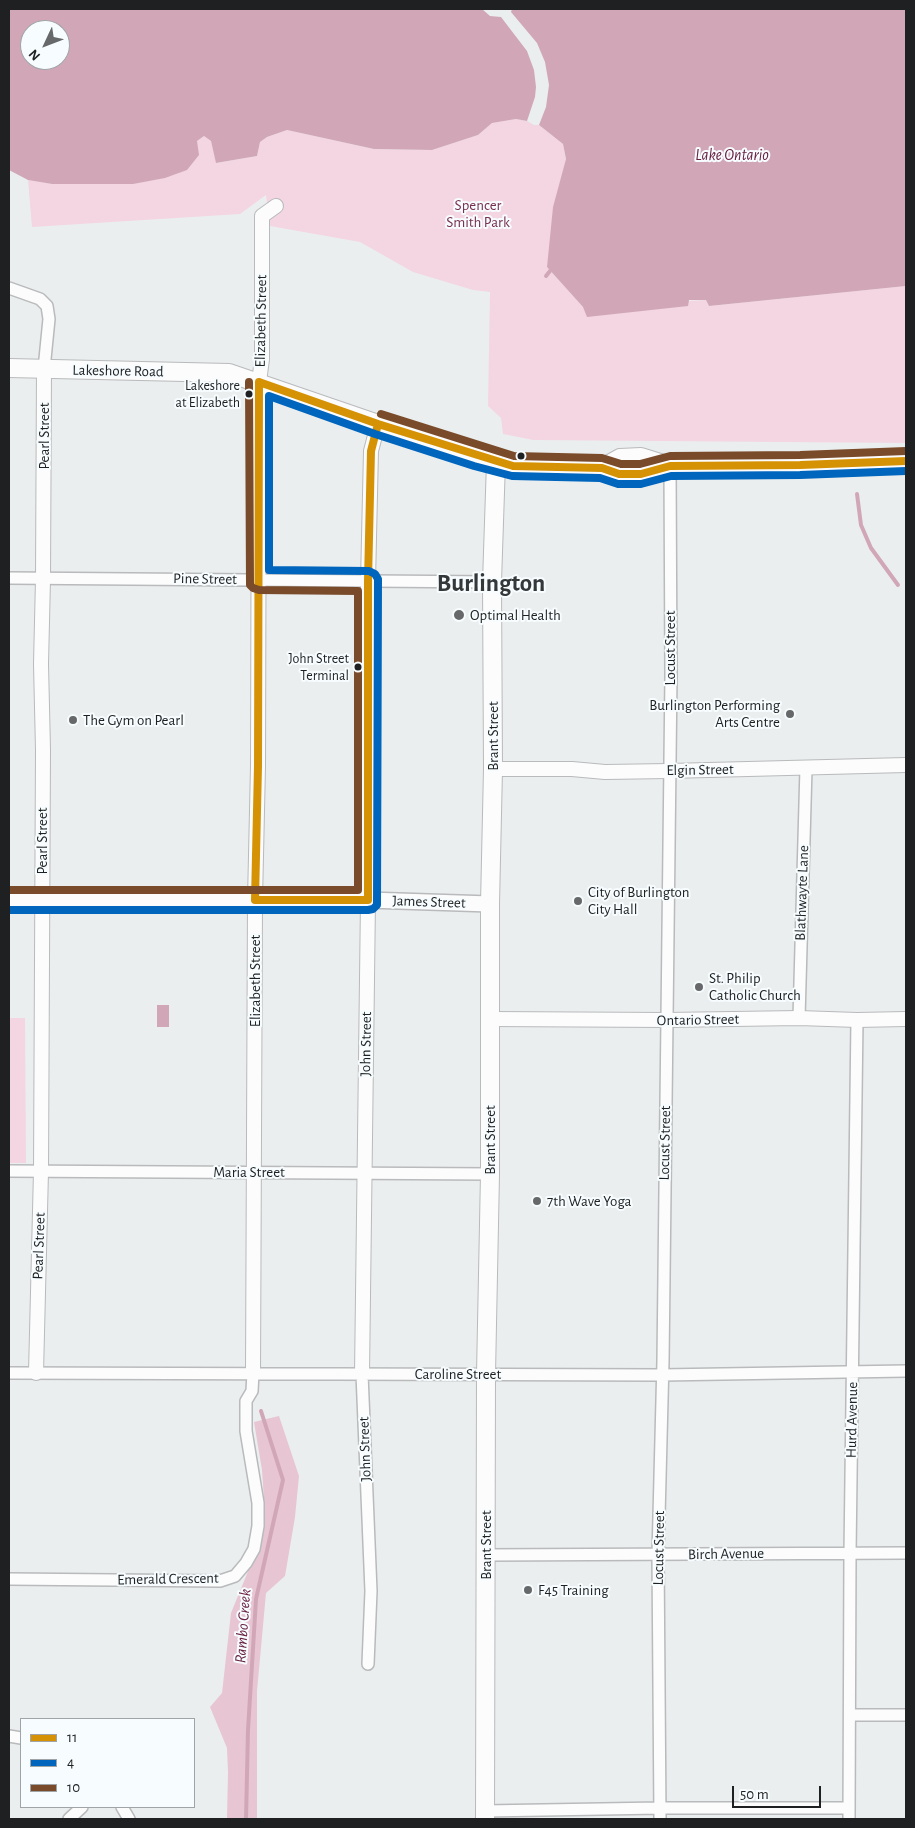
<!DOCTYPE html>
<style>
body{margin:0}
#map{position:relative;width:915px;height:1828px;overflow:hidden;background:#ebeeef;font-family:"Alegreya Sans",sans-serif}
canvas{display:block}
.frame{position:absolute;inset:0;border:10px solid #1e2021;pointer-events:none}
.legend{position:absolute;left:20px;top:1718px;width:175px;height:90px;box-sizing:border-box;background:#f7fcfe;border:1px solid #a0a4a6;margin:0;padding:6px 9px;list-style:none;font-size:15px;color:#1e2021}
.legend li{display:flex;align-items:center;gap:10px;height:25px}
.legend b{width:25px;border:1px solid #a0a4a6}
.north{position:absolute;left:20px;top:20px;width:50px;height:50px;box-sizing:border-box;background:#f7fcfe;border:1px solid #a0a4a6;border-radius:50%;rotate:227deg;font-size:14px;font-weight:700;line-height:20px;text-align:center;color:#1e2021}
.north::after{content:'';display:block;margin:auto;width:18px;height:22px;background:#666869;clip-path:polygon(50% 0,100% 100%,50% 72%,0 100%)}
.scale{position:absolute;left:732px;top:1786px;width:89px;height:22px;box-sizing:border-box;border:2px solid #1e2021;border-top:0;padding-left:6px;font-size:15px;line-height:18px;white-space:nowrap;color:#1e2021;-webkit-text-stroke:4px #f7fcfe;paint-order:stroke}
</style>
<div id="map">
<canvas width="915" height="1828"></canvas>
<div class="frame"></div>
<ul class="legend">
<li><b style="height:6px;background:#d69205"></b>11</li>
<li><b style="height:6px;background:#0065bd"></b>4</li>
<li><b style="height:6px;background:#7a4b2a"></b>10</li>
</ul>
<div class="north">N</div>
<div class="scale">50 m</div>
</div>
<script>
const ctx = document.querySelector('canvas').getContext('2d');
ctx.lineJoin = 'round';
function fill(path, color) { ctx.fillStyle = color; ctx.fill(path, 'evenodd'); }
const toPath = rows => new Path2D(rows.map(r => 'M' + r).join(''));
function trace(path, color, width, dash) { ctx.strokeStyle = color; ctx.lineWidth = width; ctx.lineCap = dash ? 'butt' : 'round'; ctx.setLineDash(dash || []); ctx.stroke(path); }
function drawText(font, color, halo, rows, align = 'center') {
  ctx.font = font + ' "Alegreya Sans",sans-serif'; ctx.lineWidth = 4; ctx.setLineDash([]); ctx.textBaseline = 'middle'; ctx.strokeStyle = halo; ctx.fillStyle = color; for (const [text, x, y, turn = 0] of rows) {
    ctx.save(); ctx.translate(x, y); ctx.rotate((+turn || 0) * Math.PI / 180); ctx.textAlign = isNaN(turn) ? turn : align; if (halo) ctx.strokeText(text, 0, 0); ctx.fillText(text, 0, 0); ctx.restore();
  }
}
const green = toPath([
 [516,119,527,121,539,125,563,144,566,159,547,267,583,307,706,300,709,306,906,286,906,443,533,440,503,434,501,418,488,406,490,292,473,290,413,272,360,242,270,226,266,195,240,214,32,227,28,180,52,184,133,184,204,136,211,141,217,163,257,156,260,142,267,137,287,130,374,149,432,150,478,135,492,123],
 [9,1018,25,1018,26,1163,9,1163]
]);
const forest = toPath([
 [279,1416,299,1476,295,1517,285,1576,266,1593,257,1691,257,1819,227,1819,228,1772,227,1748,210,1707,222,1693,231,1613,249,1569,265,1513,262,1470,254,1422]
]);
const water = toPath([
 [9,9,906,9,906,286,709,306,706,300,689,300,688,306,587,317,583,307,547,267,553,207,566,159,563,144,539,125,527,121,516,119,492,123,478,135,432,150,374,149,287,130,267,137,260,142,257,156,216,163,211,141,204,136,197,141,199,155,187,170,165,178,133,184,52,184,28,180,9,170],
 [30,30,60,30,60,60,30,60],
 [157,1005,169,1005,169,1027,157,1027]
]);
const pier = toPath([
 [482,9,512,9,511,12,537,43,545,62,549,85,546,107,539,125,534,125,527,121,535,97,536,87,534,70,527,51,501,17,490,16]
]);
const stream = toPath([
 [546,276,550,271],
 [857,494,861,525,871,548,898,585],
 [246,1819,248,1730,256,1599,283,1480,261,1411]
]);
const minor = toPath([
 [9,288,40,299,47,306,49,319,44,369],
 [9,578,492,582],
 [799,1018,806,768],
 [9,1171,490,1174],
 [9,1373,662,1375,906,1371],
 [362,1374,371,1591,368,1664],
 [486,1555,906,1553],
 [9,1579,220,1581,235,1576,246,1563,254,1549,258,1526,258,1503,246,1431,246,1401,252,1391,253,1373],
 [850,1715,906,1715],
 [9,1736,21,1738],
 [122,1807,129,1819],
 [485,1811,660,1808,849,1808],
 [69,1819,82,1807],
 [660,1819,658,1555,663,1361,671,675,670,466],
 [849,1819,850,1553,857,1020]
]);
const tertiary = toPath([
 [493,769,572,769,605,772,669,771,906,765],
 [490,1019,666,1020,799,1018,857,1020,906,1019],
 [36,1373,41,1171,43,750,41,664,43,579,44,369],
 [253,1373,255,900,258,766,259,382,262,359,262,216,276,206],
 [362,1374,368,900,368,581,371,451,378,424]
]);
const secondary = toPath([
 [9,900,42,901,368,900,490,904]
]);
const primary = toPath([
 [9,368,229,373,378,424,477,456,513,466,602,468,619,474,641,474,670,466,800,465,906,461],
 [602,468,620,458,641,457,670,466],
 [485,1819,486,1374,490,1174,490,904,493,769,492,582,496,462]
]);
const bus1 = toPath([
 [259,382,378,424,371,451,368,581,368,900,255,900,258,766,259,382],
 [378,424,513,466,602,468,619,474,641,474,670,466,800,465,906,461]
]);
const bus2 = toPath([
 [9,910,368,910,373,909,377,905,378,579,375,574,369,571,269,570,269,396,375,434,474,466,512,476,600,478,618,484,641,484,671,476,800,475,906,471]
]);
const bus3 = toPath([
 [381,414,514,456,602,458,621,464,640,464,670,456,800,455,906,451],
 [9,890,358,890,358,591,259,590,253,588,250,585,249,382]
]);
const markers = [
 [249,394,4.5,"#1e2021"],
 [521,456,4.5,"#1e2021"],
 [459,615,6,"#666869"],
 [358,667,4.5,"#1e2021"],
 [790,714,5,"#666869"],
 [73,720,5,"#666869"],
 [578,901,5,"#666869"],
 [699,987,5,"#666869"],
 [537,1201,5,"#666869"],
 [528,1590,5,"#666869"]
];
const busNames = [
 ["Lakeshore",240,386],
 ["at Elizabeth",240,403],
 ["John Street",349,659],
 ["Terminal",349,676]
];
const parkNames = [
 ["Spencer",478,205],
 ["Smith Park",478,222]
];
const streetNames = [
 ["Elizabeth Street",261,321,-89],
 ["Lakeshore Road",118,371,1],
 ["Pearl Street",44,436,-90],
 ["Pine Street",205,579,1],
 ["Locust Street",670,648,-90],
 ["Brant Street",493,736,-90],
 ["Elgin Street",700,770,-1],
 ["Pearl Street",42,841,-90],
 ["Blathwayte Lane",802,893,-88],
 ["James Street",429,902,2],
 ["Elizabeth Street",255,981,-90],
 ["Ontario Street",698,1020,-1],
 ["John Street",366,1044,-89],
 ["Brant Street",490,1140,-90],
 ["Locust Street",665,1143,-89],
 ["Maria Street",249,1172],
 ["Pearl Street",39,1246,-88],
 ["Caroline Street",458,1374],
 ["Hurd Avenue",852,1420,-89],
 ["John Street",365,1449,-92],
 ["Brant Street",486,1545,-90],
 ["Locust Street",659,1548,-89],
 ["Birch Avenue",726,1554,-1],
 ["Emerald Crescent",168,1579,-1]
];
const poiNames = [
 ["Optimal Health",470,615],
 ["Burlington Performing",780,705,"right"],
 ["Arts Centre",780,722,"right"],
 ["The Gym on Pearl",83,720],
 ["City of Burlington",588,892],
 ["City Hall",588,909],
 ["St. Philip",709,978],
 ["Catholic Church",709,995],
 ["7th Wave Yoga",547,1201],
 ["F45 Training",538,1590]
];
const waterNames = [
 ["Lake Ontario",732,155],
 ["Rambo Creek",243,1626,-86]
];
const townNames = [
 ["Burlington",491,583]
];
fill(green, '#f3d6e1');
fill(forest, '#e7c5d2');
fill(water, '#d1a7b8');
fill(pier, '#ebeeef');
trace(stream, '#d1a7b8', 4);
trace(minor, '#b8babb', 14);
trace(tertiary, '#b8babb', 16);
trace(secondary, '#b8babb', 18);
trace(primary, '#b8babb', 20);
trace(minor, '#fcfcfd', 11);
trace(tertiary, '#fcfcfd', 14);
trace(secondary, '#fcfcfd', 15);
trace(primary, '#fcfcfd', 18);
trace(bus1, '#d69205', 8);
trace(bus2, '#0065bd', 8);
trace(bus3, '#7a4b2a', 8);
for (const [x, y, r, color] of markers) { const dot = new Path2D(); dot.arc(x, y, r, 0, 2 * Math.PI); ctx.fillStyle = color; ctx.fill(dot); trace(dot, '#f7fcfe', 2); }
drawText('14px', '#1e2021', '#f7fcfe', busNames, 'right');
drawText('15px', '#792f4f', '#f7fcfe', parkNames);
drawText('15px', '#1e2021', '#f7fcfe', streetNames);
drawText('15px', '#1e2021', '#f7fcfe', poiNames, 'left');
drawText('italic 16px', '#692042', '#f7fcfe', waterNames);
drawText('bold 25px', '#343839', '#f7fcfe', townNames);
</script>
